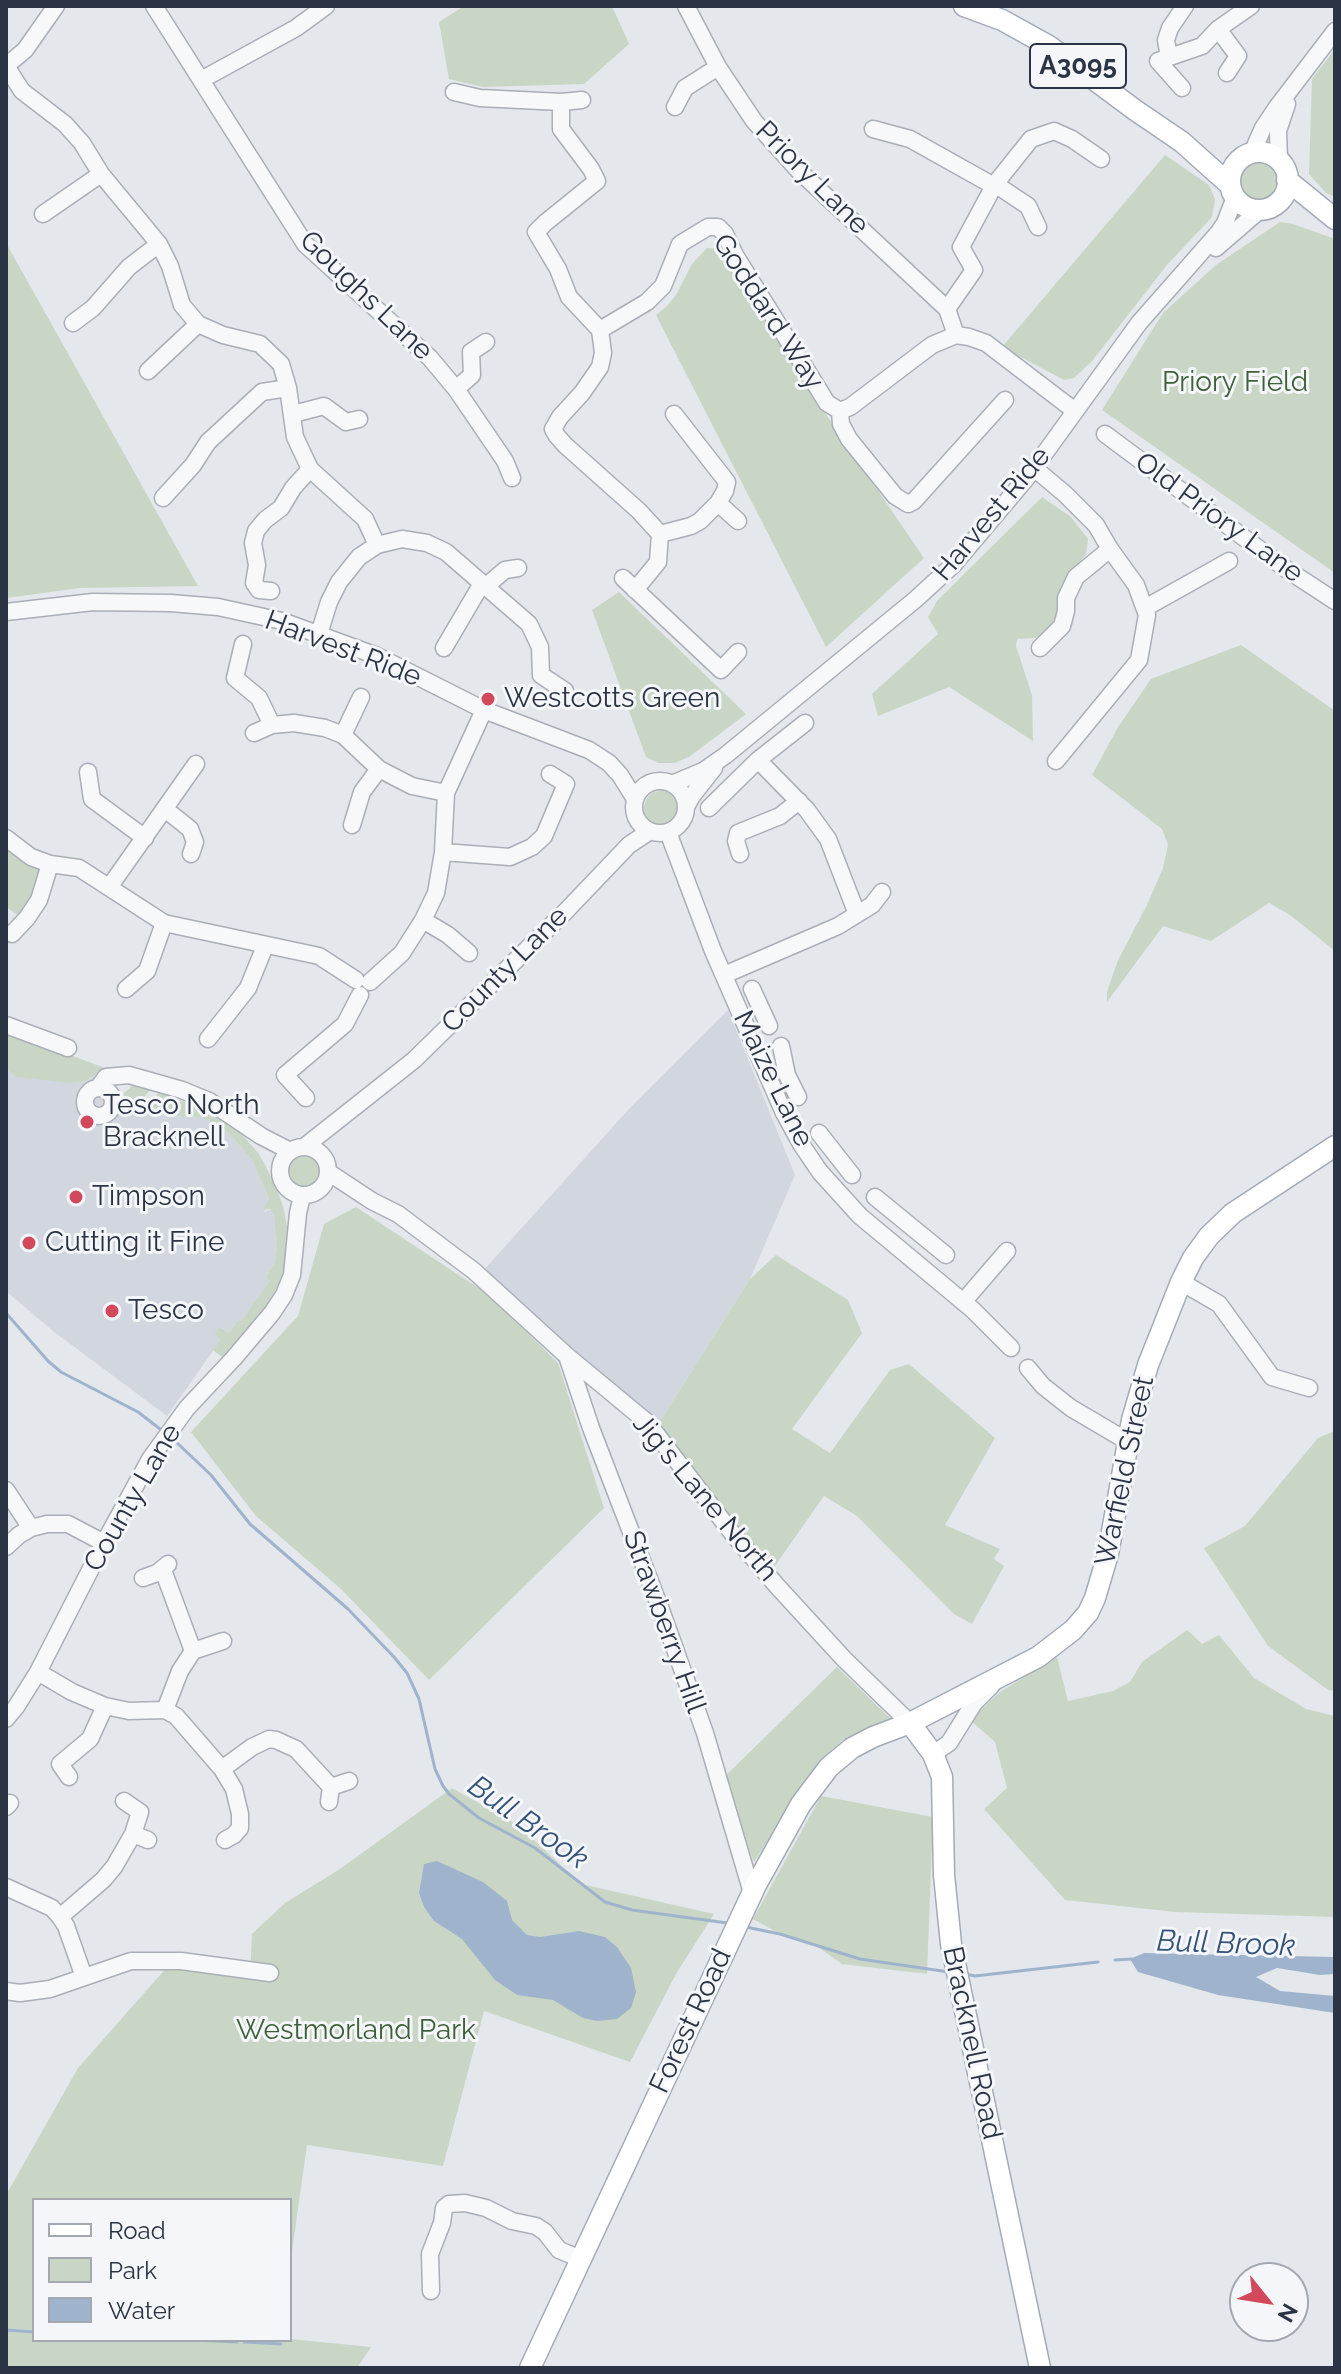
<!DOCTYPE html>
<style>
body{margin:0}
#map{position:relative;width:1341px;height:2374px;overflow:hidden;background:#e4e7ec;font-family:Raleway,sans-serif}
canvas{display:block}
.frame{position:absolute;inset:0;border:8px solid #2b3445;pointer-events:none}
.legend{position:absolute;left:32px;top:2198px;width:260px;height:144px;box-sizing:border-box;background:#f4f6f9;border:2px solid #a4a8b1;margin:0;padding:10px 14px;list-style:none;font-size:24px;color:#2b3445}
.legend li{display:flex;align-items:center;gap:16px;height:40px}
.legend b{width:40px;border:2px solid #a4a8b1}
.north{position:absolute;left:1229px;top:2262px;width:80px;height:80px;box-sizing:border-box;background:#f4f6f9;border:2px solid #a4a8b1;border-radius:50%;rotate:120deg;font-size:22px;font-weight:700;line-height:32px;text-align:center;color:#2b3445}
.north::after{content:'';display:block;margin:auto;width:28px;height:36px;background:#d1495b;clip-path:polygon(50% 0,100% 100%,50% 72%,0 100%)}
</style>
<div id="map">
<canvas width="1341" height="2374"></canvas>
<div class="frame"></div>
<ul class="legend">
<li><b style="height:10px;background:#fff"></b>Road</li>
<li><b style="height:22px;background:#c9d6c5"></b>Park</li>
<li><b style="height:22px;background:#9fb4cc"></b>Water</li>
</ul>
<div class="north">N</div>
</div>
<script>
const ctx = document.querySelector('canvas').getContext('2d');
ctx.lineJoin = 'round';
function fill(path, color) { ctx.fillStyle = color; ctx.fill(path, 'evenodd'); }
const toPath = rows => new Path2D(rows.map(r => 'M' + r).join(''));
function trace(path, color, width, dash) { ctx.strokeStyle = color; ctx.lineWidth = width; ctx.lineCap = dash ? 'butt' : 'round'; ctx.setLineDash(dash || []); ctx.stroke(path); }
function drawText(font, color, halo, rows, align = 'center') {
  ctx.font = font + ' Raleway,sans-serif'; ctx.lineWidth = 6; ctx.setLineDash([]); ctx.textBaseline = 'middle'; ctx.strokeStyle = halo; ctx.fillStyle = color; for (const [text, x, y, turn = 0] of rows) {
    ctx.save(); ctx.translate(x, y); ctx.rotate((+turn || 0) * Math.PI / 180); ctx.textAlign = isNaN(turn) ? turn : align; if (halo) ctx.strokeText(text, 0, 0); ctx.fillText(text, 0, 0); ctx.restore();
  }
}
const built = toPath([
 [728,1010,795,1175,750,1279,659,1423,483,1271,628,1110],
 [105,1068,128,1109,144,1114,201,1117,229,1133,252,1160,269,1198,264,1212,272,1209,276,1224,277,1244,275,1262,266,1277,271,1281,241,1321,238,1320,229,1333,221,1327,222,1338,167,1416,53,1331,6,1291,6,1069,17,1077,86,1081]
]);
const green = toPath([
 [464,6,612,6,629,44,584,84,483,87,449,79,439,22],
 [1335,49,1335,197,1326,193,1309,174,1312,79],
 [1165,155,1209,185,1215,199,1212,217,1167,265,1092,361,1074,378,1064,380,1002,347],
 '1237 181a20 20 0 1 1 40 0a20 20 0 1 1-40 0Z',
 [1280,222,1293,224,1335,239,1335,573,1102,410,1163,313,1216,265],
 [6,243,47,316,198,586,80,588,6,598],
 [707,248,718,249,729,254,823,410,924,558,826,647,656,315,667,306,676,295,692,264],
 [1042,497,1071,517,1088,539,1086,554,1065,580,1057,597,1058,616,1051,628,1035,638,1017,639,1016,646,1032,695,1033,741,949,687,878,716,872,694,938,634,928,617,937,601],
 [619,592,746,714,689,757,674,763,658,763,646,757,592,610],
 [1241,645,1335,711,1335,951,1290,915,1269,903,1211,941,1163,926,1107,1002,1107,992,1118,960,1147,905,1163,868,1168,845,1162,829,1092,775,1118,727,1151,679],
 '644 808a17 17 0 1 1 34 0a17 17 0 1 1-34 0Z',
 [6,847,36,866,42,873,35,898,21,917,6,907],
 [6,1031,105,1068,86,1081,70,1083,16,1077,6,1069],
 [139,1083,152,1087,137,1107,133,1105,128,1109,124,1099,124,1093,133,1085],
 [159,1092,206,1110,235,1126,259,1154,276,1186,284,1210,288,1232,286,1260,280,1283,261,1314,222,1357,213,1350,221,1339,215,1334,220,1327,229,1333,238,1320,241,1321,270,1281,266,1277,275,1262,277,1244,274,1215,271,1209,263,1210,269,1198,252,1160,229,1133,201,1117,144,1114],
 '286 1170a19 19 0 1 1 38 0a19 19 0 1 1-38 0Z',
 [356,1207,489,1295,558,1363,604,1508,429,1680,341,1589,256,1516,191,1432,298,1316,324,1224],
 [776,1255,848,1300,862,1333,792,1429,830,1453,890,1370,909,1364,995,1438,945,1525,1000,1549,994,1559,1004,1566,972,1624,954,1614,857,1516,824,1496,772,1570,659,1423,750,1279],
 [1335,1431,1335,1691,1328,1690,1268,1646,1204,1548,1245,1526,1318,1438],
 [1187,1630,1202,1644,1219,1635,1254,1678,1306,1709,1335,1716,1335,1917,1176,1912,1065,1900,984,1809,1007,1788,995,1742,970,1720,1000,1692,1057,1657,1068,1701,1113,1691,1130,1682,1142,1662],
 [837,1667,893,1721,844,1739,823,1758,754,1862,721,1780],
 [452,1788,518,1825,581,1884,714,1914,676,1974,630,2062,484,2011,443,2166,307,2145,290,2265,290,2200,34,2200,34,2340,290,2339,371,2347,357,2368,6,2368,6,2195,78,2068,168,1966,250,1978,252,1934,285,1903,340,1869],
 [821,1796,933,1817,927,1974,842,1964,811,1942,780,1934,753,1919]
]);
const water = toPath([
 [437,1861,483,1882,507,1901,512,1920,527,1935,540,1937,579,1931,605,1937,617,1947,631,1968,636,1992,631,2008,617,2019,597,2021,583,2018,553,2000,517,1995,495,1980,462,1939,434,1921,424,1907,419,1893,424,1864],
 [1144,1953,1335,1957,1335,1974,1320,1975,1277,1968,1256,1977,1280,1991,1335,1996,1335,2013,1218,1995,1138,1972,1130,1959]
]);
const stream = toPath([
 [6,1313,48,1361,61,1372,138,1412,164,1432],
 [173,1439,211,1475,250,1524,348,1609,394,1657,407,1673,419,1699,435,1769,443,1786,449,1794,479,1818,535,1848,605,1902,632,1910,727,1923],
 [746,1927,780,1934,860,1959,949,1972],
 [1115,1960,1132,1959],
 [965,1974,975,1976,1098,1962],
 [6,2330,34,2332],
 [193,2340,237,2342],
 [244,2342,281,2344]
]);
const minor = toPath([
 [154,6,305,244,430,358,456,389,505,461,512,478],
 [686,6,718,67,754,121,798,170,947,309,956,335],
 [1218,29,1238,56,1227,73],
 [1169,57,1166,40,1170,28,1185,6],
 [6,66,22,91,65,124,82,143,101,174,159,244,170,266,182,305,198,324,223,335,260,344,281,364,288,388,295,437,310,469,365,519,377,545],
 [6,66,25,50,56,6],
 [201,80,296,28,326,6],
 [1182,88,1158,61,1202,46,1218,29,1251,6],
 [454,92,480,98,561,102,582,100],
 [561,102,561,129,591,169,597,181,545,223,536,232,558,269,569,297,600,330],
 [675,107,685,88,718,67],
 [873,129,910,139,994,186],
 [1252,153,1263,128,1277,107,1335,31],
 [1279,161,1278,131,1287,104],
 [995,184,1028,206,1038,227],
 [43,214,101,174],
 [1216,248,1260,210],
 [947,309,974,270,961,247,995,184,1031,139,1054,131,1072,139,1101,159],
 [73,323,93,308,129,267,159,244],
 [600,330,647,302,663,286,680,244,708,227,718,227,725,234,735,255,827,403,840,411],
 [600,330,603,353,600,367,582,393,560,417,553,429,557,436,565,445,639,511,660,534,658,562,635,590],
 [148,371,198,324],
 [456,389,472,375,471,352,486,342],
 [840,411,850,407,932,345,956,335,969,337,986,343,1075,411],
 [840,411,841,424,849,439,895,496,908,504,914,501,1005,400],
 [293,414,324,406,346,422,359,419],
 [1105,434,1286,569,1335,601],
 [1034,468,1065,494,1096,525,1110,549,1136,585,1147,615,1139,660,1056,761],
 [163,498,193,465,208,442,262,392,288,388],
 [718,503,738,521],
 [660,534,691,526,700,521,718,503,725,491,727,482,674,414],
 [623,578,721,670,738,652],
 [485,587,505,570,518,568],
 [271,591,259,590,254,583,257,565,253,543,256,531,265,520,281,508,293,488,310,469],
 [1145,608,1229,561],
 [6,612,93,602,171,603,218,607,282,621,377,656,484,710,589,750,609,763,620,775,635,799],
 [319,634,329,602,339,582,359,557,377,545,402,539,427,543,446,552,529,624,540,647,541,675,565,691],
 [243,644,235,678,259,698,272,725],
 [444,648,481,585],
 [1040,648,1062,626,1066,611,1066,598,1076,577,1110,549],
 [254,733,272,725,294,723,325,728,343,735,379,769,412,786,446,793],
 [343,735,361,697],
 [758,760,807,810,828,839,857,914],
 [88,772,92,799,145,838],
 '634 807a26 26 0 1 1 52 0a26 26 0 1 1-52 0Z',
 [672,784,703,771,726,755,916,599,953,565,1029,475,1139,323,1219,232,1225,223,1235,197],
 [686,807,692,796,714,768],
 [709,808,758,760,805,723],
 [165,809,190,829,195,842,191,854],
 [352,825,362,792,379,769],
 [668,832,713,951,784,1113,801,1144,820,1172,860,1216,973,1310,1011,1348],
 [6,838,31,857,50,864,79,868,164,923,319,956,356,980],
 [443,852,510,857,532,847,544,836,566,784,550,774],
 [740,854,736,841,738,833,780,816,799,801],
 [110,886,196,764],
 [423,920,448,935,469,953],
 [12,934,27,918,39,900,50,864],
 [724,975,838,926,872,905,882,892],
 [370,982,402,953,423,920,436,893,443,852,446,793,484,710],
 [126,989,147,971,164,923],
 [752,989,769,1026],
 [6,1025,68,1048],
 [208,1039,248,988,265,946],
 [781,1046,787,1075,798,1097],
 [98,1088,106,1077,129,1075,182,1090,209,1101,261,1136,290,1151],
 '85 1102a14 14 0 1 1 28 0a14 14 0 1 1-28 0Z',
 [306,1098,285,1075,345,1024,360,995],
 [819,1133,852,1175],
 '280 1171a24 24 0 1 1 48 0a24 24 0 1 1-48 0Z',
 [304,1147,414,1060,565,912,629,845,650,831],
 [328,1172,372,1201,398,1214,474,1271,566,1355,648,1423,732,1533,777,1586,844,1659,910,1723],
 [875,1197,946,1255],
 [1181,1282,1219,1304,1272,1377,1309,1388],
 [963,1302,1007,1251],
 [567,1356,591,1428,661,1610,705,1733,752,1893],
 [1028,1368,1043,1386,1071,1408,1127,1441],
 [6,1490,31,1528],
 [6,1547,19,1535,31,1528,47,1524,68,1524,104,1543],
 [163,1570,193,1651,180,1671,165,1710],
 [143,1578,157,1573,168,1564],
 [193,1651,223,1641],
 [38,1672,72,1692,105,1706,129,1711,165,1710,176,1716,222,1769,234,1789,240,1814,240,1828,234,1835,225,1840],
 [6,1719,16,1707,38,1672,104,1543,150,1459,187,1408,234,1358,272,1313,284,1295,292,1275,298,1213,302,1196],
 [933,1754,949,1743,974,1703,991,1686],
 [222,1769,252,1747,269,1739,276,1740,296,1749,331,1787],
 [69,1777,60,1764,90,1739,105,1706],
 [124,1801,140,1812,133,1834],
 [329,1802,331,1787,349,1781],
 [6,1807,10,1803],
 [6,1887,52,1908,60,1917,66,1926,84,1977],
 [60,1917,103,1880,114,1867,133,1834,148,1840],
 [6,1991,20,1993,50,1989,131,1961,181,1961,270,1973],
 [431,2291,430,2254,442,2223,444,2208,449,2204,465,2203,486,2208,512,2221,536,2226,545,2232,559,2250,581,2259]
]);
const major = toPath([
 [964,6,1002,20,1049,46,1135,110,1182,142,1230,185],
 '1230 181a29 29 0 1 1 58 0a29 29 0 1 1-58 0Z',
 [1287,180,1335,219],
 [910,1723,933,1754,942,1777,944,1875,951,1944,1040,2368],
 [530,2368,756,1885,801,1804,829,1767,852,1748,873,1737,910,1723,1038,1657,1073,1630,1088,1613,1095,1598,1108,1554,1132,1420,1148,1365,1181,1282,1193,1258,1209,1236,1233,1213,1335,1146]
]);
const markers = [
 [488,699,8,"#d1495b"],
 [87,1122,8,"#d1495b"],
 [76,1197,8,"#d1495b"],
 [29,1243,8,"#d1495b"],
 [112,1311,8,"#d1495b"]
];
const shields = [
 [1078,66,96]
];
const shieldNames = [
 ["A3095",1078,66]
];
const streetNames = [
 ["Priory Lane",812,178,45],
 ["Goughs Lane",366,296,44],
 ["Goddard Way",768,312,57],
 ["Harvest Ride",992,514,-50],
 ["Old Priory Lane",1219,518,36],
 ["Harvest Ride",343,649,21],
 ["County Lane",505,970,-45],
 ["Maize Lane",773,1079,64],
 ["Warfield Street",1125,1471,-78],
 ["County Lane",133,1498,-60],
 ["Jig's Lane North",705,1498,50],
 ["Strawberry Hill",664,1622,70],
 ["Forest Road",691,2021,-65],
 ["Bracknell Road",972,2043,78]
];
const parkNames = [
 ["Priory Field",1235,383],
 ["Westmorland Park",356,2031]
];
const poiNames = [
 ["Westcotts Green",504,699],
 ["Tesco North",103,1106],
 ["Bracknell",103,1138],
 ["Timpson",92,1197],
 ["Cutting it Fine",45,1243],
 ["Tesco",128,1311]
];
const waterNames = [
 ["Bull Brook",528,1823,35],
 ["Bull Brook",1226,1944,2]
];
fill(built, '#d2d6de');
fill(green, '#c9d6c5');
fill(water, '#9fb4cc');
trace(stream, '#9fb4cc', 3);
trace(minor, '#a9aeb7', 19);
trace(major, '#a3abb8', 23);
trace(minor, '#f7f8fa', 16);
trace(major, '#fff', 20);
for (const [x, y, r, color] of markers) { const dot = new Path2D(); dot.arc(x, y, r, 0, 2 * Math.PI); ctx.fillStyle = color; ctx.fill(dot); trace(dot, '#f4f6f9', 3); }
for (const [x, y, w] of shields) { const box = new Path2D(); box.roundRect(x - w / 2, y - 22, w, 44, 6); ctx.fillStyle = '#f4f6f9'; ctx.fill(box); trace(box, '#2b3445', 2); }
drawText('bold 26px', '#2b3445', null, shieldNames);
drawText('28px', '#2b3445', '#f4f6f9', streetNames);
drawText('28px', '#3f6138', '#f4f6f9', parkNames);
drawText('28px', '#2b3445', '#f4f6f9', poiNames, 'left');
drawText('italic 30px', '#34527a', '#f4f6f9', waterNames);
</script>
